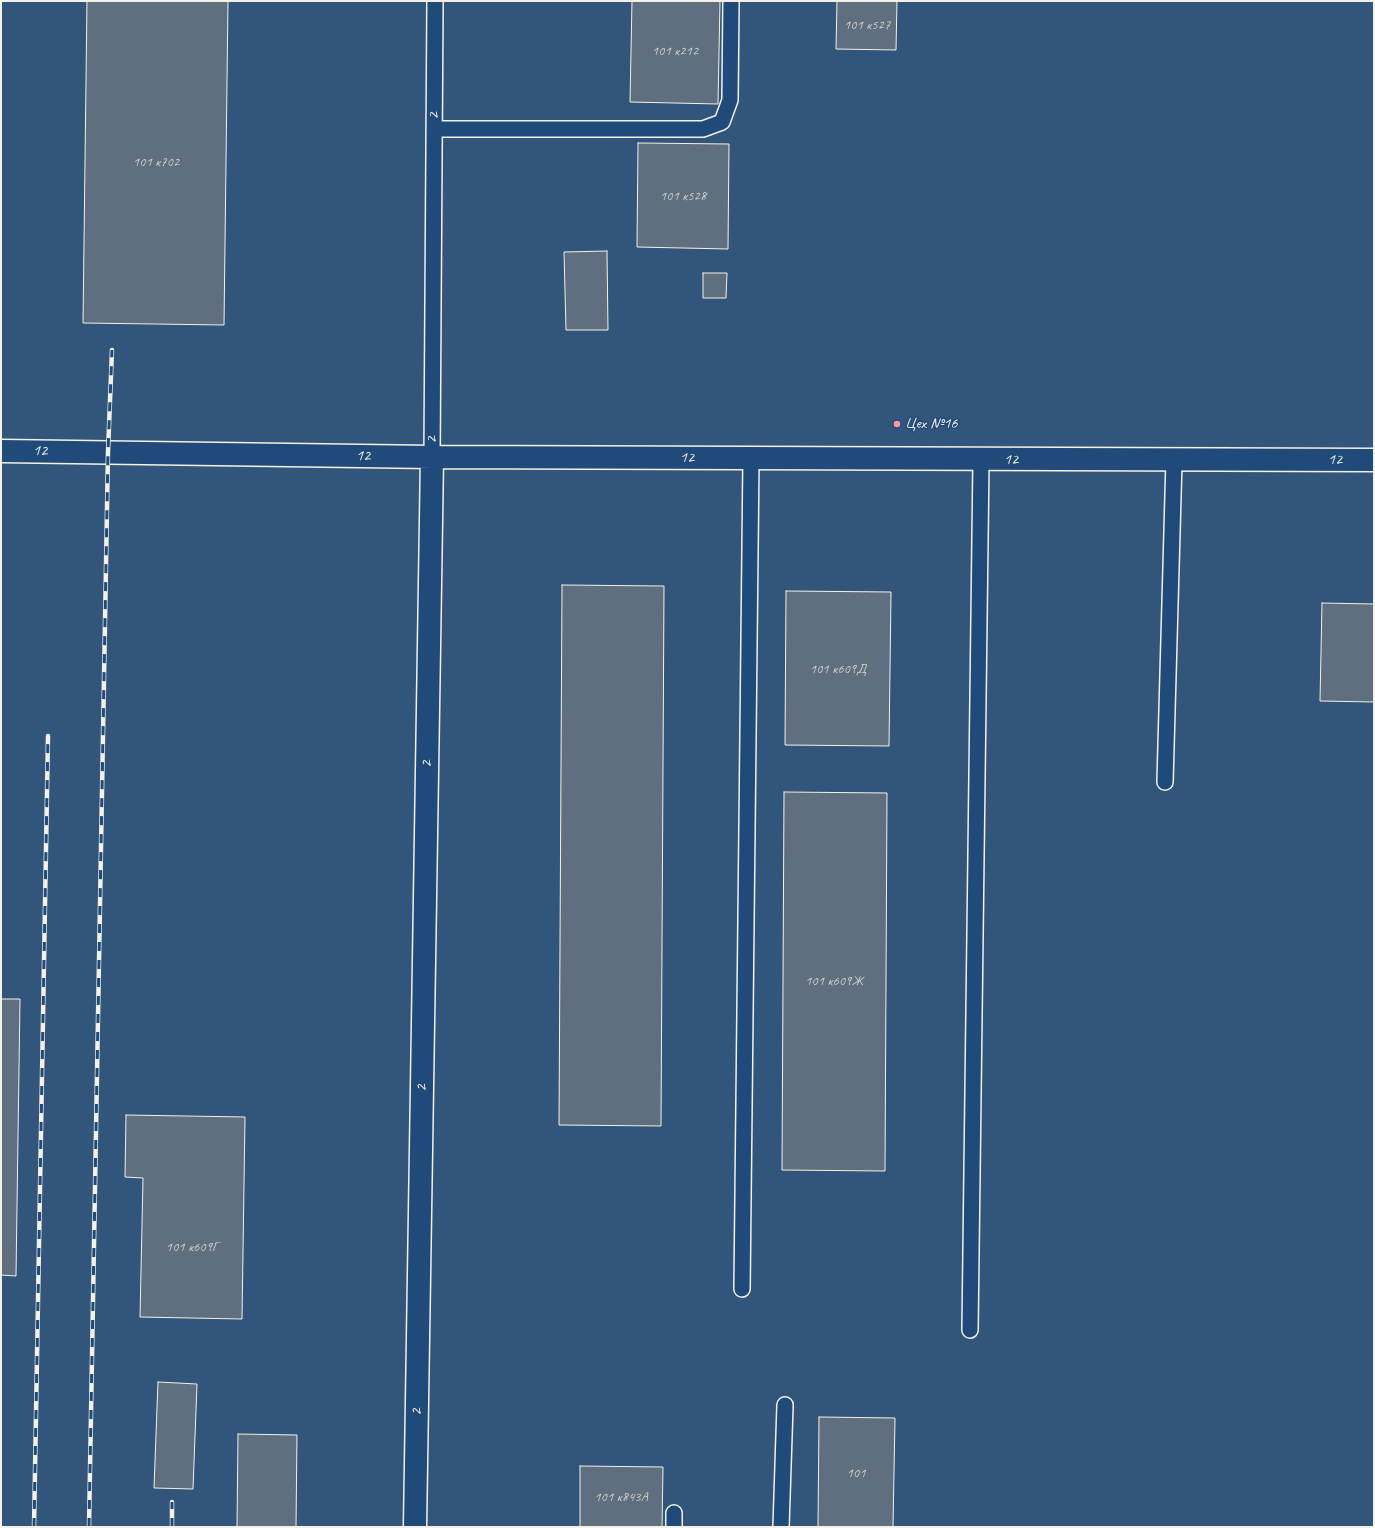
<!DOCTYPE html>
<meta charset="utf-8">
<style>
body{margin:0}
#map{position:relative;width:1375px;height:1528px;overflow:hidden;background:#1f4a7a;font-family:Caveat,sans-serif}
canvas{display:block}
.frame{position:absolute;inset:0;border:2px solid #f4f1e8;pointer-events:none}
</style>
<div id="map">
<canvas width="1375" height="1528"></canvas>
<div class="frame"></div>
</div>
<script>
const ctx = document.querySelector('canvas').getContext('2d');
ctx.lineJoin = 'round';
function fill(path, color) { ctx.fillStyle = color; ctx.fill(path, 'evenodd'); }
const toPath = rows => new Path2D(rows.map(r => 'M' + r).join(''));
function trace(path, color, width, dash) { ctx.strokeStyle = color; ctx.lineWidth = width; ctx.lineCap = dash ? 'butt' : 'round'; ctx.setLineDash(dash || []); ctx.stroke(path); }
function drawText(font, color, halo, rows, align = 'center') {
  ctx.font = font + ' Caveat,sans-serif'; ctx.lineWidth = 3; ctx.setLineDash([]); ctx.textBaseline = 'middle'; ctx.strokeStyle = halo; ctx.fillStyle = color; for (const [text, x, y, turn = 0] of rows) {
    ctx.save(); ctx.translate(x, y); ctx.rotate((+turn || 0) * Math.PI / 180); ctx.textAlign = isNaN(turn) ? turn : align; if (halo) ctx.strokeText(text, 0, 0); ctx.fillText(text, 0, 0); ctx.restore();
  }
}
const built = toPath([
 [1,1,1374,1,1374,1527,1,1527]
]);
const building = toPath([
 [87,1,228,1,224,325,83,323,87,1],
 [632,1,720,1,718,104,630,102,632,1],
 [837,1,897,1,896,50,836,49,837,1],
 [638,143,729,144,728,249,637,247,638,143],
 [607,251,608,330,566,330,564,252,607,251],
 [703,273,727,273,726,298,703,298,703,273],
 [562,585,664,586,661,1126,559,1125,562,585],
 [786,591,891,592,889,746,785,745,786,591],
 [1322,603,1374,604,1374,702,1320,701,1322,603],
 [784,792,887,793,885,1171,782,1170,784,792],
 [1,999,20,999,16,1276,1,1275,1,999],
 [126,1115,245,1117,242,1319,140,1317,143,1178,125,1177,126,1115],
 [158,1382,197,1384,193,1489,154,1488,158,1382],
 [819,1417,895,1418,893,1527,818,1527,819,1417],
 [238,1434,297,1435,296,1527,237,1527,238,1434],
 [580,1466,663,1467,662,1527,580,1527,580,1466]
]);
const service = toPath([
 [434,129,703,129,722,122,730,100,731,1],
 [432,457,435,1],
 [1165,782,1174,460],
 [742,1289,751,458],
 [970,1330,981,460],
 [674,1527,674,1513],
 [781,1527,785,1405]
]);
const minor = toPath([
 [1,451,432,457,1374,460],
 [415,1527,432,457]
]);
const rail = toPath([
 [34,1527,48,736],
 [89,1527,108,452,112,350],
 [172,1527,172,1502]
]);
const markers = [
 [897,424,4,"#ff9aa2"]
];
const numberNames = [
 ["101 к527",867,25],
 ["101 к212",675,51],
 ["101 к702",156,162],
 ["101 к528",683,196],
 ["101 к609Д",838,669],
 ["101 к609Ж",834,981],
 ["101 к609Г",192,1247],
 ["101",856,1473],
 ["101 к843А",621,1497]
];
const streetNames = [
 ["2",434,116,-90],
 ["2",432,440,-90],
 ["12",40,451,1],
 ["12",363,456,1],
 ["12",687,458],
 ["12",1011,460],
 ["12",1335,460],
 ["2",427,764,-89],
 ["2",422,1088,-89],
 ["2",417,1412,-89]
];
const poiNames = [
 ["Цех №16",905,424]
];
fill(built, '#32557c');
fill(building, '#5f6f7f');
trace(building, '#f4f1e8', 1);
trace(service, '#f4f1e8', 18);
trace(minor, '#f4f1e8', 25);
trace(service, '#1f4a7a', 15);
trace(minor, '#1f4a7a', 22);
trace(rail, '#f4f1e8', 4.5);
trace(rail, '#1f4a7a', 3, [9]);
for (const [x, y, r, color] of markers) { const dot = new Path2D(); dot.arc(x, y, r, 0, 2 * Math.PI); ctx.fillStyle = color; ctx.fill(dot); trace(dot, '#1f4a7a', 1.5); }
drawText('14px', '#cfd0ce', null, numberNames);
drawText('16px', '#f4f1e8', '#1f4a7a', streetNames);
drawText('16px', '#f4f1e8', '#1f4a7a', poiNames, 'left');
</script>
